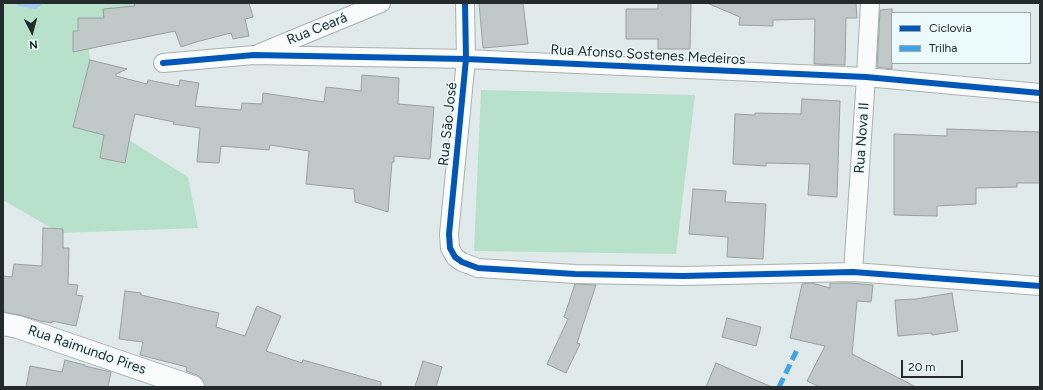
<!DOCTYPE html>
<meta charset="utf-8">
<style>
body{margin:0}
#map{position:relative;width:1043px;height:390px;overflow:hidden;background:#e1eaeb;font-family:Figtree,sans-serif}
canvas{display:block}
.frame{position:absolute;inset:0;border:4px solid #242b2b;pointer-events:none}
.legend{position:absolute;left:891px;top:12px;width:140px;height:52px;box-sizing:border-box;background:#eafafd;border:1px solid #9ba7a9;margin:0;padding:5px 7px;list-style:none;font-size:12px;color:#242b2b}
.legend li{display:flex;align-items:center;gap:8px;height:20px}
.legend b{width:20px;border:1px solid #9ba7a9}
.north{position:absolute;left:12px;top:12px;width:40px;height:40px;-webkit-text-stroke:3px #eafafd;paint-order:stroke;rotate:174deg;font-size:11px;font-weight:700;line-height:16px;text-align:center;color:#242b2b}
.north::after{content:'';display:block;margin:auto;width:14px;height:18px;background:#242b2b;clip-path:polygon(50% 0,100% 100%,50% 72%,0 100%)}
.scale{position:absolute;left:901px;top:360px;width:62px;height:18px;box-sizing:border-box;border:2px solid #242b2b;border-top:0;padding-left:5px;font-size:12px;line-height:14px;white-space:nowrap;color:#242b2b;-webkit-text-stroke:3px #eafafd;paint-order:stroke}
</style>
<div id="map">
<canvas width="1043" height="390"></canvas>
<div class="frame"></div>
<ul class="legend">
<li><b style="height:5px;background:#0057b8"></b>Ciclovia</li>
<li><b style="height:5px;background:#3ea3eb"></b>Trilha</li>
</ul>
<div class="north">N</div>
<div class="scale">20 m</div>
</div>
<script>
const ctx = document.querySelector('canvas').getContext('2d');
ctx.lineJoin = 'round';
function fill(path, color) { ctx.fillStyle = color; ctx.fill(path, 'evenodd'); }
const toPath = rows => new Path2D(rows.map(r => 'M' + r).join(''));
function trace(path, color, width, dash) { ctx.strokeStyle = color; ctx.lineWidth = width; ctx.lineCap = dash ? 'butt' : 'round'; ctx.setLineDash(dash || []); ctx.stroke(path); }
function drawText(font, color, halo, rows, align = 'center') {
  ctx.font = font + ' Figtree,sans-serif'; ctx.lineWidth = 3; ctx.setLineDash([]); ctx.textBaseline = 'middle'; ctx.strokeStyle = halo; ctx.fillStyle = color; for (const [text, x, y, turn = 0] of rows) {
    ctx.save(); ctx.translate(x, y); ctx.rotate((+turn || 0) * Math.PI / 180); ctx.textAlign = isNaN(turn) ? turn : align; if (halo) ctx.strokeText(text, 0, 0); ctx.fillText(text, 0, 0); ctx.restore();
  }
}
const green = toPath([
 [3,3,150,3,87,41,102,123,188,177,198,228,60,233,3,200],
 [481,90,695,95,676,254,474,251]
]);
const stream = toPath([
 [19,3,35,6,39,3]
]);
const building = toPath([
 [134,3,249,3,253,17,245,19,249,36,233,39,231,33,196,42,181,47,175,31,73,52,73,31,78,31,78,18,104,18,103,9,135,6,134,3],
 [479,3,523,3,528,44,483,48,479,3],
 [658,3,691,3,690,49,658,49,658,39,626,39,626,9,658,9,658,3],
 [707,3,856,3,857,18,846,18,845,65,814,64,815,19,773,20,773,26,739,25,740,17,707,3],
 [892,9,892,69,877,67,880,10,892,9],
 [90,60,127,69,116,74,116,76,147,84,148,80,179,86,180,80,199,83,195,106,241,110,242,103,262,104,263,93,324,102,326,87,361,91,362,75,399,78,398,104,434,107,430,159,394,156,394,162,392,162,388,212,355,202,354,189,306,184,309,151,270,145,269,150,221,146,219,163,197,162,200,128,173,124,174,122,135,114,131,131,125,163,100,158,104,135,73,127,90,60],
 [802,99,840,101,837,197,808,195,810,164,766,163,766,166,733,164,735,114,755,115,755,113,801,114,802,99],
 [947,129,1040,132,1040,183,1017,183,1017,187,976,188,976,204,937,206,937,216,894,215,894,134,947,136,947,129],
 [693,189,726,191,725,202,766,204,763,259,727,257,728,237,689,234,693,189],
 [43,228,63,229,63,248,69,248,68,284,78,285,76,295,83,296,76,326,52,321,52,323,40,321,20,315,3,312,3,276,12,277,14,264,42,266,43,228],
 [812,283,830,288,830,283,851,283,873,285,871,302,857,301,852,354,916,387,820,387,807,381,825,346,790,338,802,284,812,283],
 [575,284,596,285,577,343,580,344,566,373,547,364,568,319,564,317,575,284],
 [125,291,141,293,141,295,219,313,216,327,245,336,257,306,281,316,266,351,302,363,303,360,381,382,381,387,205,387,202,379,197,375,186,371,187,367,140,355,143,342,119,339,125,291],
 [952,293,958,331,932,335,932,333,898,336,895,300,916,299,952,293],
 [727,318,761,327,756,346,722,337,727,318],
 [65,360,85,365,85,366,111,372,108,387,26,387,30,366,62,372,65,360],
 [423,361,442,367,436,387,415,387,423,361],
 [716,363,772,387,706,387,716,363]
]);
const minor = toPath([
 [465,3,466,59,449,234,450,248,455,257,462,262,478,268,575,274,683,276,853,272,1040,286],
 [260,53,381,3],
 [163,63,254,55,466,59,866,77,1040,93],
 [853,272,866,77,870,3]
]);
const tertiary = toPath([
 [3,324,18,327,193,387]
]);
const quiet = toPath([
 [779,387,797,350]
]);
const cycleway = toPath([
 [465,3,466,59,449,234,450,248,455,257,462,262,478,268,575,274,683,276,853,272,1040,286],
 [163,63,254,55,466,59,866,77,1040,93]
]);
const streetNames = [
 ["Rua Ceará",317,29,-22],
 ["Rua Afonso Sostenes Medeiros",648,55,3],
 ["Rua São José",448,124,-84],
 ["Rua Nova II",862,138,-86],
 ["Rua Raimundo Pires",87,350,19]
];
fill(green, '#b8e1cc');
trace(stream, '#a6c9f3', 6);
fill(building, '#c1c8c8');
trace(building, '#9aa0a0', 1);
trace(minor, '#a9b0b1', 20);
trace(tertiary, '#a9b0b1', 24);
trace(minor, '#fafcfc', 18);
trace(tertiary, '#fafcfc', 22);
trace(quiet, '#3ea3eb', 5, [10, 5]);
trace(cycleway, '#0057b8', 6);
drawText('14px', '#242b2b', '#eafafd', streetNames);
</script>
